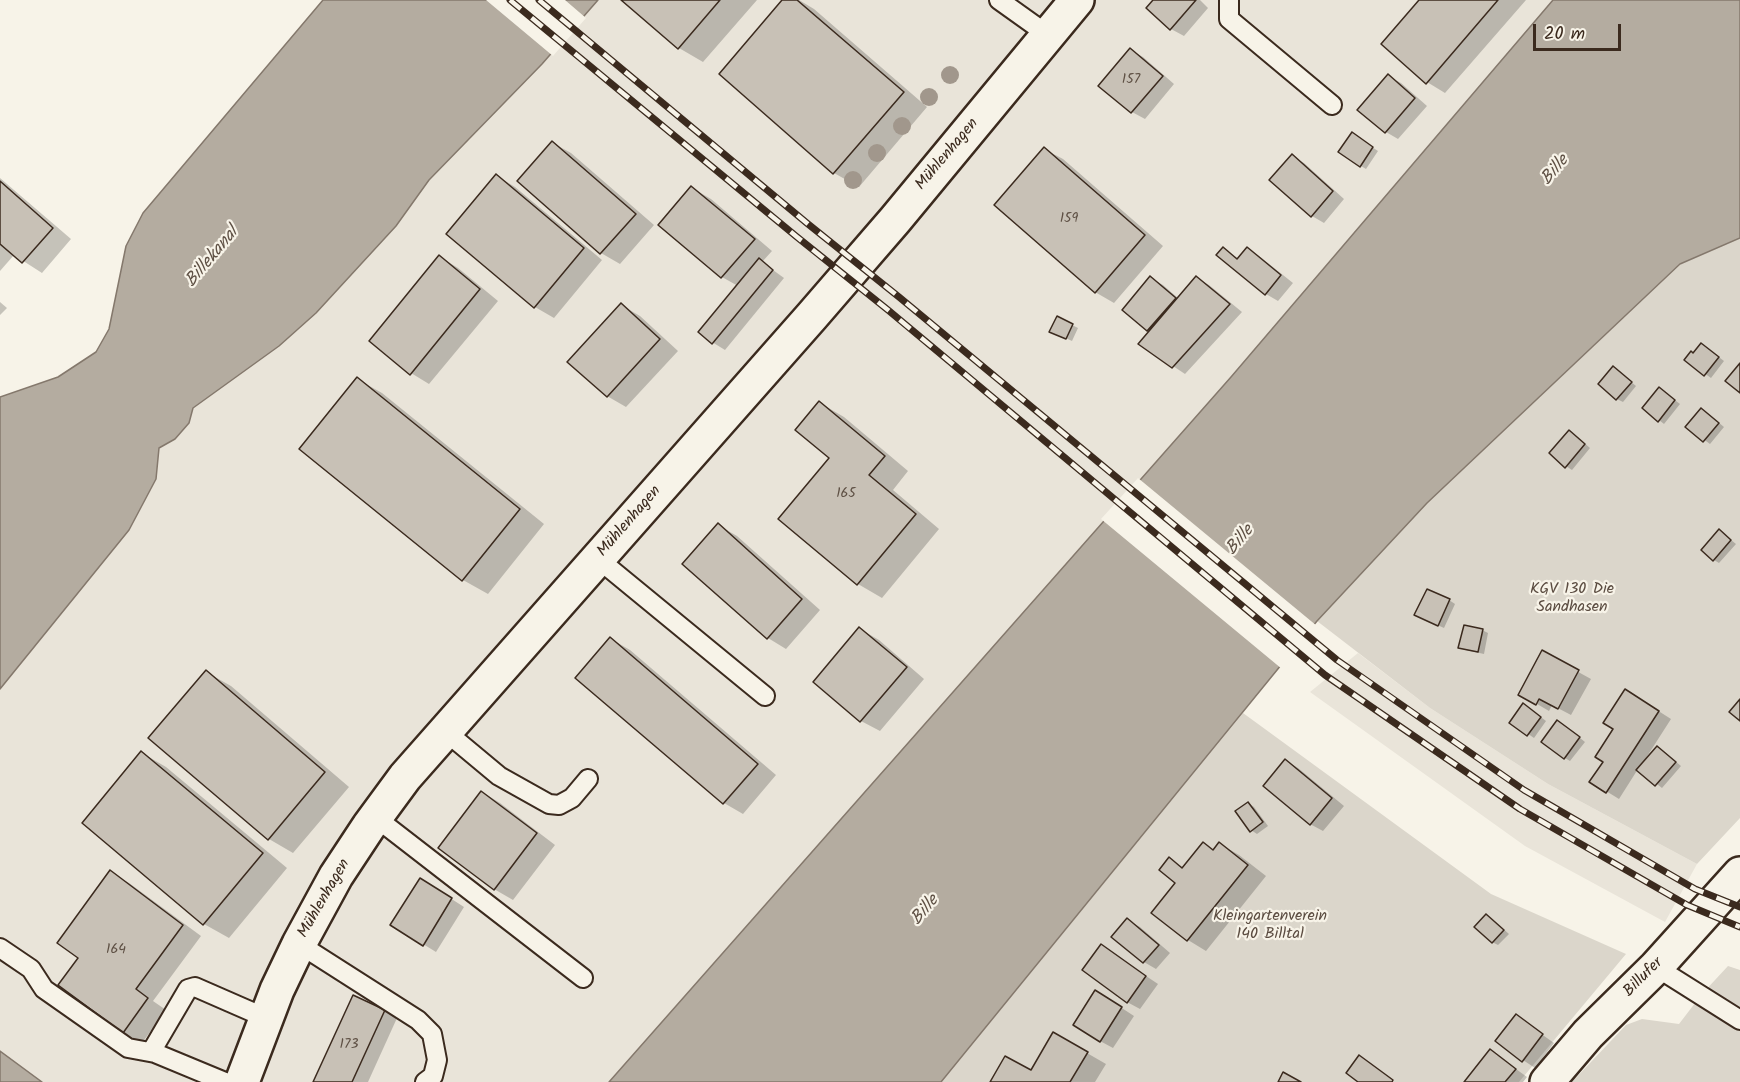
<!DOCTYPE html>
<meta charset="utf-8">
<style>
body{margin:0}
#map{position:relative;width:1740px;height:1082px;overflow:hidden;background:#f7f3e8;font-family:Kalam,sans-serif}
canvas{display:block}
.scale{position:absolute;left:1533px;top:24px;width:88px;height:27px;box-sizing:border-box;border:3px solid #3b2a1e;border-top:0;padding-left:8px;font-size:18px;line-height:21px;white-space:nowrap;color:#3b2a1e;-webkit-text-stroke:4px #f7f3e8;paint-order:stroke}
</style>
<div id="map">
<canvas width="1740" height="1082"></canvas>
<div class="scale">20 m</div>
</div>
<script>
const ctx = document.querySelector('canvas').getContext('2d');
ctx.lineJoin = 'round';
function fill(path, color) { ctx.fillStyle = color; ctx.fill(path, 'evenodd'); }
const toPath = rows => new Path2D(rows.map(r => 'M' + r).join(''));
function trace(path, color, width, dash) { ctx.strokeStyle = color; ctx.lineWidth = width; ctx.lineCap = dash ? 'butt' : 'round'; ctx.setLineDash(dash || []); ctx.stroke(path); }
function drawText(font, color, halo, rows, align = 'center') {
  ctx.font = font + ' Kalam,sans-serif'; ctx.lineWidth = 4.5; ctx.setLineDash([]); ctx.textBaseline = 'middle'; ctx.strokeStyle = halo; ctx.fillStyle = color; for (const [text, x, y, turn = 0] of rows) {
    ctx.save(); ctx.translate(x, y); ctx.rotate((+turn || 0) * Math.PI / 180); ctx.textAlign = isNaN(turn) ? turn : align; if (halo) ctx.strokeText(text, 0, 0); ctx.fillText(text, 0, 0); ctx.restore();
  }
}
const built = toPath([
 [598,0,1553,0,1231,377,609,1082,42,1082,0,1051,0,689,129,530,156,480,158,448,175,439,189,423,193,408,279,346,316,313,396,226,429,180,542,64],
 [1358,653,1430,708,1548,784,1697,864,1665,922,1525,846,1310,692]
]);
const green = toPath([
 [1740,238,1740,818,1697,864,1548,784,1430,708,1317,621,1427,503,1681,264],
 [1243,713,1491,894,1626,954,1519,1082,941,1082],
 [1728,966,1740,970,1740,1082,1572,1082,1626,1025,1642,1019,1679,1024,1702,994]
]);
const water = toPath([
 [323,0,598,0,542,64,429,180,396,226,316,313,279,346,193,408,189,423,175,439,159,448,156,479,129,530,0,689,0,397,58,377,96,352,109,329,126,246,143,213,323,0],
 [1553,0,1740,0,1740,238,1680,264,1427,503,1317,621,941,1082,609,1082,1231,377,1553,0],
 [0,1051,42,1082,0,1082,0,1051]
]);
const pier = toPath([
 [486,0,565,0,586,18,553,56],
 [1138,478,1317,626,1282,669,1101,519]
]);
const shadow = toPath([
 [623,0,757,0,703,62,679,48],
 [784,0,799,0,814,9,927,107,859,187,834,173,721,74],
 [1155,0,1200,0,1208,8,1184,36,1171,29],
 [1421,0,1526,0,1445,93,1427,82],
 [1130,50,1143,57,1174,84,1145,119,1132,112,1100,85],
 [1388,76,1401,83,1427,106,1398,139,1386,132],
 [1358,138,1378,151,1366,169,1361,166],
 [553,143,571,153,654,225,620,264,601,253,520,181],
 [1044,149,1063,159,1163,246,1114,303,1095,292],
 [1292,156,1304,163,1344,199,1324,223,1312,216,1271,179],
 [497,176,515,187,602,260,554,318,535,307],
 [0,178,71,239,42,273,14,255,0,271],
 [692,188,711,199,772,251,762,262,784,278,725,350,712,342,738,286,722,277,660,225],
 [1223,249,1239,259,1247,249,1259,256,1293,283,1278,301,1266,294],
 [440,257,458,268,498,301,429,384,411,373],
 [1150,278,1163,285,1179,299,1197,278,1209,285,1242,312,1185,374,1173,366,1151,332,1124,310],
 [0,302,7,308,0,315],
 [621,305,640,316,678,351,626,407,607,396],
 [1072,325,1078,328,1072,341,1057,334],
 [1707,348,1724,361,1711,378,1686,360],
 [1614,368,1636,386,1623,402,1617,399],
 [357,379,382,393,544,524,488,594,463,580,301,449],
 [1659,388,1680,404,1664,424,1659,420],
 [820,403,844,417,908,471,893,490,939,529,882,598,858,584],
 [1707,413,1724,427,1710,444,1687,427],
 [1575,435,1590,448,1572,470,1566,466],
 [718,525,737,536,820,610,786,649,768,638],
 [1720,531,1736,544,1719,563,1714,560],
 [1449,600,1455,604,1444,628,1422,618],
 [860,629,879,640,924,679,880,731,861,721],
 [1482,630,1488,633,1484,654,1466,650,1460,647],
 [611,639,630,650,776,775,743,814,724,803],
 [1542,652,1591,679,1571,715,1552,705,1549,711,1520,694],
 [206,672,231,686,349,787,293,853,269,839],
 [1638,698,1671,719,1646,758,1647,759,1663,751,1681,766,1662,788,1638,769,1619,799,1606,791,1605,761],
 [1529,708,1546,721,1534,738,1511,722],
 [1564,725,1585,742,1570,761,1565,758],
 [142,753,166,767,287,868,229,938,204,924,84,823],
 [1286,761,1298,768,1344,806,1323,831,1310,824],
 [482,792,500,803,555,845,513,900,494,889],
 [1248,803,1254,807,1268,826,1257,834,1251,830],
 [1203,844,1215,851,1220,844,1239,855,1266,876,1206,951,1188,940,1177,882,1169,859,1184,868],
 [110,872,129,883,201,936,153,1001,166,1010,142,1043,123,1032,80,958],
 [433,887,464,907,436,952,423,944],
 [1492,919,1509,934,1498,945,1492,942],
 [1127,920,1140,927,1170,953,1156,969,1144,962],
 [1101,946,1158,984,1140,1009,1127,1002],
 [1108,999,1134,1016,1113,1048,1100,1041],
 [384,1011,397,1018,368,1082,314,1082],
 [1516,1016,1554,1043,1535,1068,1523,1060],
 [1054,1034,1106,1064,1095,1082,992,1082,1032,1072],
 [1491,1051,1527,1077,1523,1082,1466,1082]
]);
const building = toPath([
 [621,0,720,0,678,49,621,0],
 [782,0,797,0,904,92,833,174,719,74,782,0],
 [1153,0,1196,0,1170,30,1146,8,1153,0],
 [1419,0,1498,0,1426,84,1381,44,1419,0],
 [1130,48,1163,76,1131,113,1098,86,1130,48],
 [1388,74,1415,98,1385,133,1357,110,1388,74],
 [1352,132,1373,147,1360,167,1338,152,1352,132],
 [552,141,636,214,600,254,517,181,552,141],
 [1044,147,1145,235,1095,293,994,205,1044,147],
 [1292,154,1333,191,1311,217,1269,180,1292,154],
 [496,174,584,248,534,308,446,234,496,174],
 [0,181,53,228,22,263,0,244,0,181],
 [691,186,755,239,721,278,658,225,691,186],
 [1223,247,1237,259,1247,247,1281,275,1265,295,1216,255,1223,247],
 [439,255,480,289,410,375,369,341,439,255],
 [759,258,773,270,712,344,698,332,759,258],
 [1150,276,1176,298,1147,331,1122,310,1150,276],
 [1196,276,1230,304,1172,368,1138,344,1196,276],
 [621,303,660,339,607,397,567,362,621,303],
 [1057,316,1073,324,1066,339,1049,332,1057,316],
 [1701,343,1719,357,1704,376,1684,360,1691,351,1693,353,1701,343],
 [1740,363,1740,393,1725,381,1740,363],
 [1613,366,1632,382,1616,400,1598,384,1613,366],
 [357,377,520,509,462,581,299,449,357,377],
 [1659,387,1675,400,1658,422,1642,408,1659,387],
 [819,401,885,456,869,475,916,514,857,585,778,519,829,458,795,430,819,401],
 [1701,408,1719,423,1703,442,1685,427,1701,408],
 [1569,430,1585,444,1565,468,1549,453,1569,430],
 [718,523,802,599,767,639,682,564,718,523],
 [1719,529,1731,540,1713,561,1701,550,1719,529],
 [1427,589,1450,599,1438,626,1414,615,1427,589],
 [1464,625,1483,629,1478,652,1458,648,1464,625],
 [859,627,907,667,860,722,813,682,859,627],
 [610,637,758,764,723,804,575,678,610,637],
 [1542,650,1579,670,1558,709,1539,699,1536,705,1518,695,1542,650],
 [206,670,325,772,268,840,148,738,206,670],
 [1625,689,1659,711,1606,793,1589,782,1603,762,1595,757,1613,729,1603,723,1625,689],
 [1740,699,1740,721,1729,712,1740,699],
 [1523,703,1541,717,1527,736,1509,723,1523,703],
 [1557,720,1580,737,1564,759,1541,742,1557,720],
 [1657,746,1676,762,1655,786,1636,770,1657,746],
 [141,751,263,853,203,925,82,823,141,751],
 [1285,759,1332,798,1310,825,1263,786,1285,759],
 [481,791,537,833,494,890,438,848,481,791],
 [1248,802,1263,822,1250,832,1235,811,1248,802],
 [1203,842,1213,850,1219,842,1248,865,1187,941,1151,913,1175,883,1159,870,1169,857,1182,868,1203,842],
 [110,870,183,925,136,989,148,998,123,1033,58,985,78,958,57,943,110,870],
 [420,878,452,898,423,946,390,925,420,878],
 [1486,914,1504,930,1492,943,1474,927,1486,914],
 [1127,918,1159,945,1143,963,1111,937,1127,918],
 [1101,944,1146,976,1127,1003,1082,970,1101,944],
 [1095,990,1122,1007,1100,1042,1073,1025,1095,990],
 [353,995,385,1010,352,1082,313,1082,353,995],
 [1516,1014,1543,1034,1522,1062,1495,1041,1516,1014],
 [1053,1032,1088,1052,1070,1082,990,1082,1005,1056,1031,1070,1053,1032],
 [1490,1049,1516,1069,1505,1082,1464,1082,1490,1049],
 [1359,1055,1393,1080,1392,1082,1358,1082,1346,1073,1359,1055],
 [1283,1072,1301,1082,1278,1082,1283,1072]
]);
const service = toPath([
 [999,0,1048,35],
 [1229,0,1229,19,1332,105],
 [597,558,765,696],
 [445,731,499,776,549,804,559,805,572,798,588,779],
 [375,817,583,978],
 [299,944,418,1020,432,1034,437,1060,433,1076,425,1082],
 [0,948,31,969,44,989,128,1048,155,1053],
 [1656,967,1740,1020],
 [225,1082,155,1053,154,1047,188,989,195,987,266,1018]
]);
const minor = toPath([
 [1547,1082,1588,1034,1656,967,1740,874]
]);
const tertiary = toPath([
 [242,1082,277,990,299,944,336,876,369,826,405,777,812,316,895,220,1077,0]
]);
const rail = toPath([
 [510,0,797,237,888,310,1325,675,1520,809,1687,905,1740,927],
 [539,0,808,224,899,297,1337,660,1524,790,1695,889,1740,907]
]);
const trees = [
 [950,75],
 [929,97],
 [902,126],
 [877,153],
 [853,180]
];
const numberNames = [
 ["157",1131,81],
 ["159",1069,220],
 ["165",846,495],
 ["164",116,951],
 ["173",349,1046]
];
const streetNames = [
 ["Mühlenhagen",948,155,-50],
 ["Mühlenhagen",630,522,-49],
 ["Mühlenhagen",325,899,-60],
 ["Billufer",1644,978,-45]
];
const parkNames = [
 ["KGV 130 Die",1572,590],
 ["Sandhasen",1572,608],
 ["Kleingartenverein",1270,917],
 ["140 Billtal",1270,935]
];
const waterNames = [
 ["Bille",1556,171,-50],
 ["Billekanal",213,258,-50],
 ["Bille",1241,541,-50],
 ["Bille",926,911,-50]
];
fill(built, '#e9e4d9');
fill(green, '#dbd6cb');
fill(water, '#b4aca0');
trace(water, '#84786c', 1.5);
fill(pier, '#f7f3e8');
fill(shadow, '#0003');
fill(building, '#c8c1b6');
trace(building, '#3b2a1e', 1.5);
trace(service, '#3b2a1e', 22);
trace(minor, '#3b2a1e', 38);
trace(tertiary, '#3b2a1e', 38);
trace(service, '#f7f3e8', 18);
trace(minor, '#f7f3e8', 33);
trace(tertiary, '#f7f3e8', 33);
trace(rail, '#3b2a1e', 7);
trace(rail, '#f7f3e8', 4.5, [14]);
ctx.fillStyle = '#a1978c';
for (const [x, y] of trees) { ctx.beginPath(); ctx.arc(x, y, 9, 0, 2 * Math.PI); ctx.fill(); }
drawText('14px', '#5e5044', null, numberNames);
drawText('16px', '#3b2a1e', '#f7f3e8', streetNames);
drawText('16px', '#5b4c41', '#f7f3e8', parkNames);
drawText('italic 18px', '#5f5145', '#f7f3e8', waterNames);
</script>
